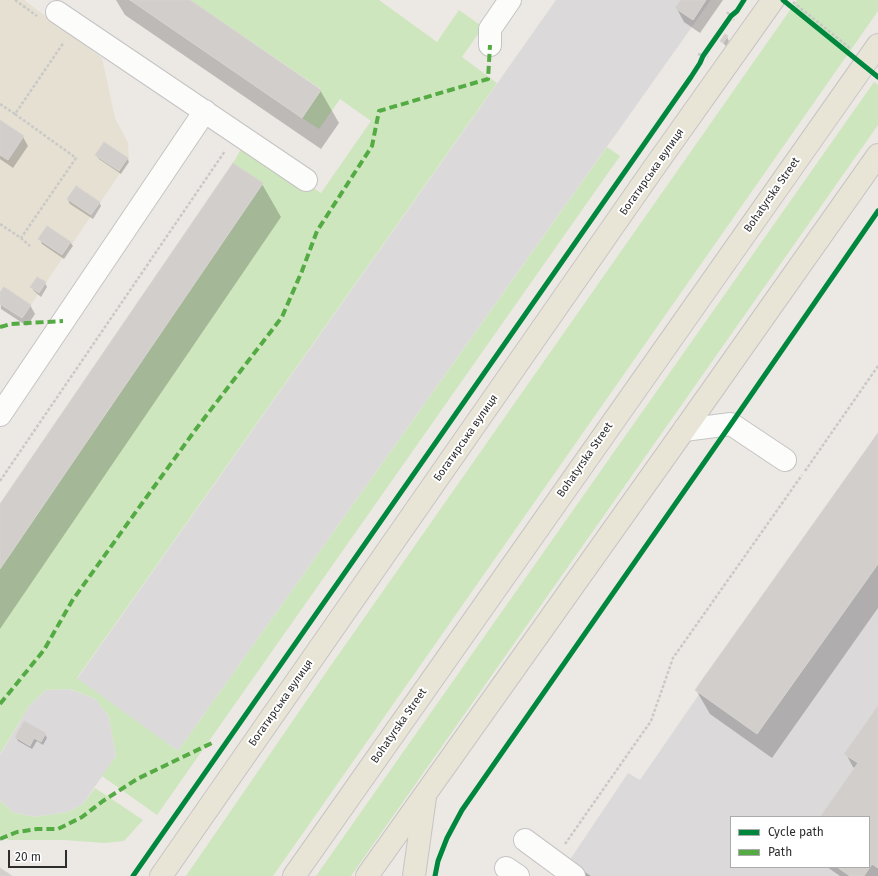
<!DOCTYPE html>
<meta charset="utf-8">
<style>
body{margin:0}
#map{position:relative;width:878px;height:876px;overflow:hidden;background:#ece8e4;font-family:"Fira Sans",sans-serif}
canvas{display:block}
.legend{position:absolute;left:730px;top:816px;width:140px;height:52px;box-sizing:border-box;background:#fff;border:1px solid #ababab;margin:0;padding:5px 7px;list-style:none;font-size:12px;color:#2e2e2e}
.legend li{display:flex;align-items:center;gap:8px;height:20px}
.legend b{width:20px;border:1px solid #ababab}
.scale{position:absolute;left:8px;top:850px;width:59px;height:18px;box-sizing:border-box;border:2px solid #2e2e2e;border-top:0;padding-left:5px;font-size:12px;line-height:14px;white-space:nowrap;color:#2e2e2e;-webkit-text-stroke:3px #fff;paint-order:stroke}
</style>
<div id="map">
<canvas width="878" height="876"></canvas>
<ul class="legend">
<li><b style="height:5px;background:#00873e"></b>Cycle path</li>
<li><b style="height:5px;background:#54ab44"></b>Path</li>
</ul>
<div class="scale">20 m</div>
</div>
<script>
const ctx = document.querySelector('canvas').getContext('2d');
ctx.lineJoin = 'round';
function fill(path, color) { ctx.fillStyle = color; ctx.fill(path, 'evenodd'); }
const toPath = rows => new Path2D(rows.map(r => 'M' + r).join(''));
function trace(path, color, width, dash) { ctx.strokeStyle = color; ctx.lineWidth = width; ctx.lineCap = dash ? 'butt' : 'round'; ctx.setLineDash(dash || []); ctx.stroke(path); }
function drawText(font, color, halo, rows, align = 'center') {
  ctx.font = font + ' "Fira Sans",sans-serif'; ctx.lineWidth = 4; ctx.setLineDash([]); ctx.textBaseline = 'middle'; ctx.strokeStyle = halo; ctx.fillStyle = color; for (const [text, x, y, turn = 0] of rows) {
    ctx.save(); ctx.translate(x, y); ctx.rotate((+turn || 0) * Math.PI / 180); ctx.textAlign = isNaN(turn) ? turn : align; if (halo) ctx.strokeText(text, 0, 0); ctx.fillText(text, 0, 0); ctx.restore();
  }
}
const industrial = toPath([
 [556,0,711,0,178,751,77,679],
 [878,433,878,876,559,876,628,773,640,780,700,693,695,690],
 [731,817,869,817,869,867,731,867],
 [69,689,96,699,109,717,116,756,83,804,68,812,35,817,14,813,0,801,0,755,29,706,46,690]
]);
const education = toPath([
 [0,0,24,0,102,58,115,118,128,143,129,160,22,318,0,304]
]);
const green = toPath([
 [190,0,379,0,437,42,459,10,483,27,462,57,497,83,77,678,178,751,607,147,620,156,157,815,102,776,116,756,109,717,96,699,70,689,46,690,29,706,0,754,0,569,263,184,233,163,244,144,289,171,321,193,371,121,340,99,319,129,302,118,321,89],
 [797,0,878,0,878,11,273,876,186,876,327,671],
 [874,82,878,85,878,125,351,876,316,876],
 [95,788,143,820,124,841,104,843,64,840,9,840,0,835,0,801,14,813,35,817,68,812,83,804]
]);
const shadow = toPath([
 [116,0,189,0,320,90,339,123,321,149,125,15],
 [682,0,723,0,700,33,684,22,677,9],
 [727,37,729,41,726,46,721,41],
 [0,121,23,137,28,146,13,168,0,159],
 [96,155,127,158,129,162,121,174,99,159],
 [233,164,262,184,281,217,0,629,0,506],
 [68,200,99,202,101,206,93,219,70,204],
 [40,239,70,242,73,246,64,259,42,244],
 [45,283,47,287,41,297,34,291,31,287],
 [0,294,30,305,35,314,27,326,1,309],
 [878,434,878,608,772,758,710,714,696,690],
 [878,708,878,876,840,876,827,867,869,867,869,817,821,817,856,769,853,767,846,754],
 [45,734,47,738,43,745,37,741,32,749,18,741,16,737],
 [570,862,591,876,561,876]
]);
const building = toPath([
 [130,0,190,0,321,90,302,118,130,0],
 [681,0,706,0,693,20,675,8,681,0],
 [725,34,728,36,723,43,720,41,725,34],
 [0,120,24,136,8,160,0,155,0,120],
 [104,142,128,158,119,171,95,155,104,142],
 [233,163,263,183,0,569,0,504,233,163],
 [76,186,100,202,91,215,67,199,76,186],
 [47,226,71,242,62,255,38,239,47,226],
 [37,277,46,282,39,293,30,287,37,277],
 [4,287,31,305,22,318,0,304,0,292,4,287],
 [878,433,878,564,757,734,695,690,878,433],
 [878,706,878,868,872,864,864,876,850,876,837,867,869,867,869,817,820,817,858,763,844,754,878,706],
 [24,721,46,733,41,742,34,738,30,746,15,737,24,721],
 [0,868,12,876,0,876,0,868]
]);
const path = toPath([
 [15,0,37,16],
 [793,2,851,49],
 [727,12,734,20],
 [698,54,708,57],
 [0,104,15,114,64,42],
 [15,114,76,158,21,238],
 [0,224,21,238,30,246],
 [805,471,878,366],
 [0,481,225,151],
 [565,844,651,721,673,658,802,475]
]);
const minor = toPath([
 [57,12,306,180],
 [490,45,490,29,510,0],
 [0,415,205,111],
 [684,430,731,424,785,460],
 [525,840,574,876],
 [506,868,518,876]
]);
const major = toPath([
 [161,876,653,169,773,0],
 [294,876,878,45],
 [367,876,684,430,878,155],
 [414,876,425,797]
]);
const quiet = toPath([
 [0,327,11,324,63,321],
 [0,704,44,650,72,601,143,502,196,429,282,317,302,271,317,231,372,146,379,111,488,79,490,45],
 [0,839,17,832,37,829,58,829,82,817,103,801,137,779,214,742]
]);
const cycleway = toPath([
 [783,0,878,77],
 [133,876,691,77,700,63,703,56,731,16,737,11,744,0],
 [435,876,438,861,447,838,462,810,731,424,878,211]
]);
const streetNames = [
 ["Богатирська вулиця",652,172,-55],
 ["Bohatyrska Street",772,195,-55],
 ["Богатирська вулиця",466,438,-55],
 ["Bohatyrska Street",585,460,-55],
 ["Богатирська вулиця",281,703,-55],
 ["Bohatyrska Street",399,726,-55]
];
fill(industrial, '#dcd9db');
fill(education, '#e6e0d3');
fill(green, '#cee6be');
fill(shadow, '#0003');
fill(building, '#d1cecb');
trace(building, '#d7d4d0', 1);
trace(minor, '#c5c4c5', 24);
trace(major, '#c6c5c4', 24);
trace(path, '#c9c9c8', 2.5, [3, 2]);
trace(minor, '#fcfcfb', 22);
trace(major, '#e8e4d6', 22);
trace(quiet, '#54ab44', 4, [8, 4]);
trace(cycleway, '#00873e', 5);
drawText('11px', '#2e2e2e', '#fff', streetNames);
</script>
